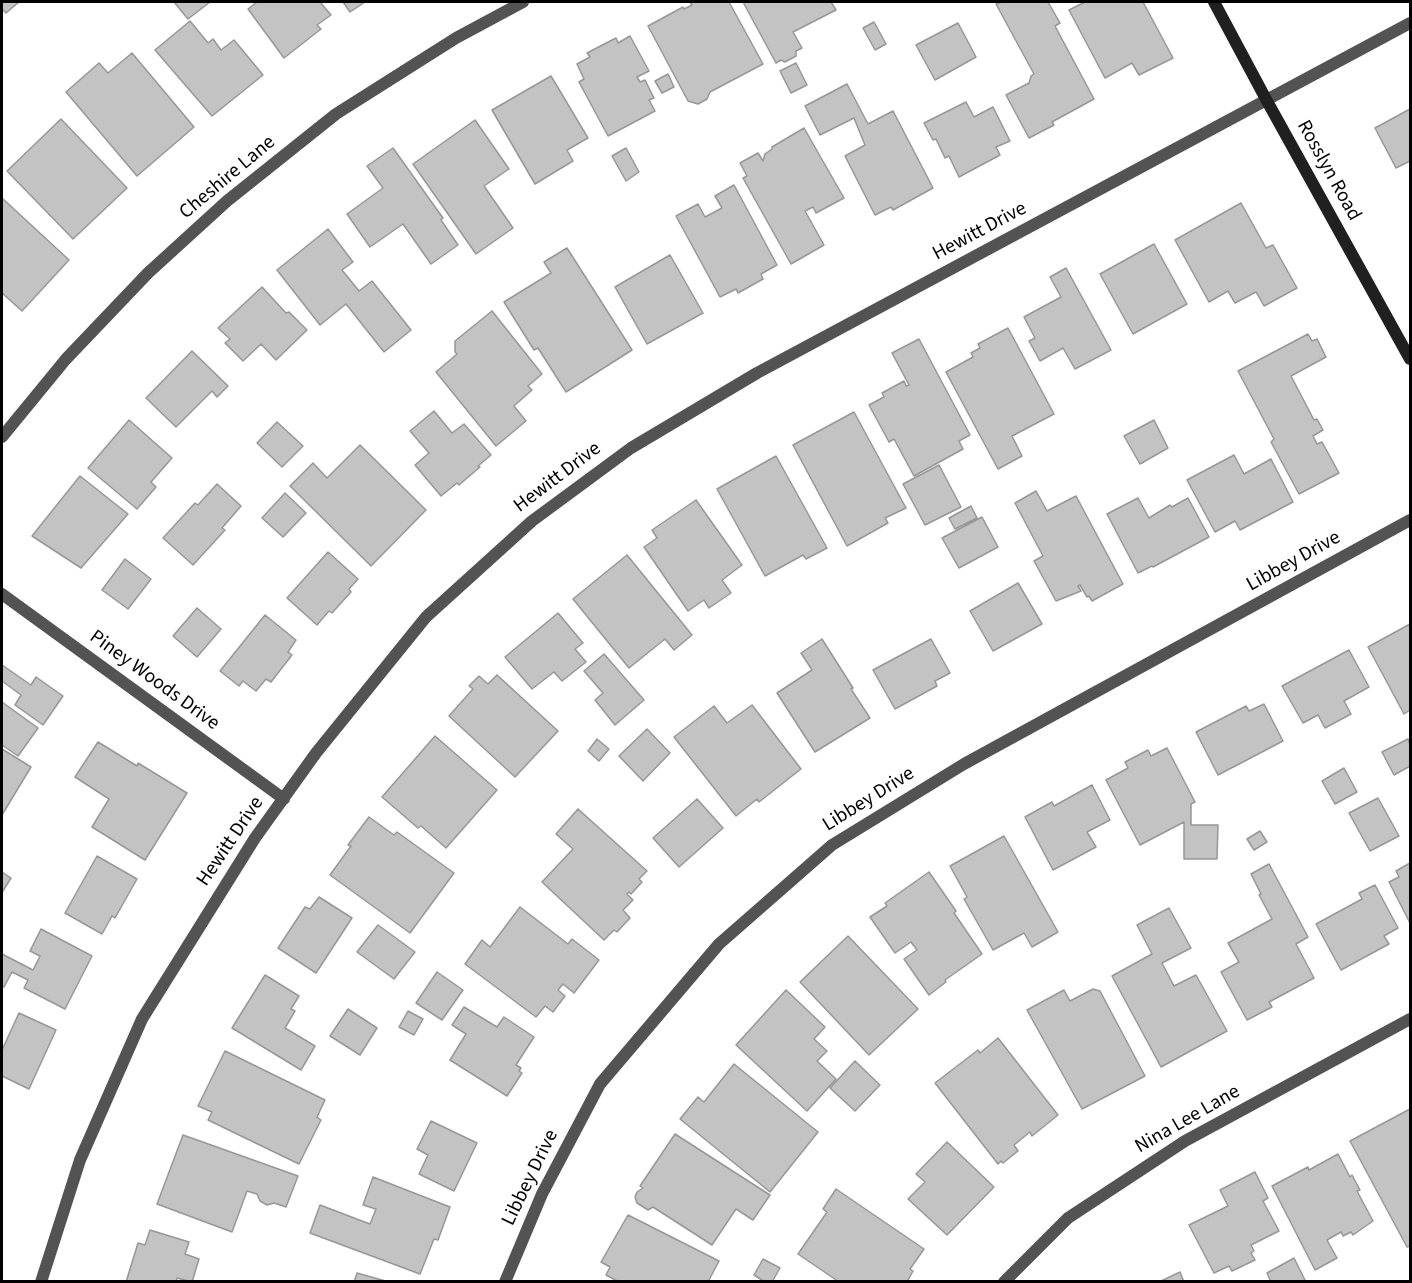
<!DOCTYPE html>
<style>
body{margin:0}
#map{position:relative;width:1412px;height:1283px;overflow:hidden;background:#fff;font-family:"Source Sans 3",sans-serif}
canvas{display:block}
.frame{position:absolute;inset:0;border:3px solid #000;pointer-events:none}
</style>
<div id="map">
<canvas width="1412" height="1283"></canvas>
<div class="frame"></div>
</div>
<script>
const ctx = document.querySelector('canvas').getContext('2d');
ctx.lineJoin = 'round';
function fill(path, color) { ctx.fillStyle = color; ctx.fill(path, 'evenodd'); }
const toPath = rows => new Path2D(rows.map(r => 'M' + r).join(''));
function trace(path, color, width, dash) { ctx.strokeStyle = color; ctx.lineWidth = width; ctx.lineCap = dash ? 'butt' : 'round'; ctx.setLineDash(dash || []); ctx.stroke(path); }
function drawText(font, color, halo, rows, align = 'center') {
  ctx.font = font + ' "Source Sans 3",sans-serif'; ctx.lineWidth = 4.5; ctx.setLineDash([]); ctx.textBaseline = 'middle'; ctx.strokeStyle = halo; ctx.fillStyle = color; for (const [text, x, y, turn = 0] of rows) {
    ctx.save(); ctx.translate(x, y); ctx.rotate((+turn || 0) * Math.PI / 180); ctx.textAlign = isNaN(turn) ? turn : align; if (halo) ctx.strokeText(text, 0, 0); ctx.fillText(text, 0, 0); ctx.restore();
  }
}
const building = toPath([
 [2,2,19,2,6,13,2,9,2,2],
 [174,2,210,2,188,19,174,2],
 [257,2,320,2,331,15,317,25,321,29,284,58,248,9,257,2],
 [343,2,365,2,350,12,343,2],
 [690,2,729,2,763,64,710,92,707,99,698,104,688,101,648,26,683,7,684,9,692,5,690,2],
 [743,2,831,2,836,10,793,32,802,48,796,51,796,56,785,62,781,60,776,63,743,2],
 [1002,2,1048,2,1060,23,1055,26,1094,99,1052,122,1054,125,1029,138,1006,95,1029,83,1031,76,1034,74,996,4,1002,2],
 [1085,2,1143,2,1173,58,1139,75,1132,63,1105,78,1069,10,1085,2],
 [190,21,208,43,213,39,221,50,234,40,263,75,212,116,155,50,190,21],
 [874,22,886,44,875,50,863,28,874,22],
 [958,23,976,57,935,80,916,45,958,23],
 [630,36,649,71,637,77,640,82,645,80,654,98,649,100,655,111,608,136,579,82,584,79,577,64,590,57,587,53,616,38,618,43,630,36],
 [132,53,194,127,137,176,66,92,99,63,108,73,132,53],
 [796,63,807,85,791,93,780,71,796,63],
 [668,74,674,87,662,93,655,81,668,74],
 [551,76,588,138,567,150,573,161,535,184,492,110,551,76],
 [847,84,868,124,893,111,933,188,893,210,891,207,875,215,845,156,865,145,854,118,820,135,805,106,847,84],
 [966,102,974,117,993,107,1010,141,996,147,1000,155,959,177,949,156,945,158,936,139,933,140,924,123,966,102],
 [1410,109,1410,161,1396,168,1375,128,1410,109],
 [61,119,127,188,73,239,7,171,61,119],
 [475,120,509,169,484,186,513,228,476,254,413,164,475,120],
 [804,128,844,198,816,213,813,207,805,211,824,245,791,264,743,178,747,176,740,163,758,153,763,161,765,154,772,149,772,147,804,128],
 [393,148,443,218,441,220,458,245,431,264,403,224,370,247,347,214,383,188,367,166,393,148],
 [626,148,639,172,626,181,612,156,626,148],
 [734,185,777,265,761,274,763,279,738,293,736,289,720,297,676,216,698,204,705,217,722,208,715,196,734,185],
 [2,198,69,260,22,311,2,293,2,198],
 [1241,203,1266,248,1273,245,1297,288,1264,306,1256,292,1235,303,1228,291,1209,302,1175,240,1241,203],
 [328,229,353,262,342,270,359,291,372,281,411,330,384,352,346,304,320,325,277,270,328,229],
 [1154,244,1187,304,1133,334,1100,274,1154,244],
 [567,248,632,350,566,392,538,348,534,350,504,302,551,273,544,262,567,248],
 [670,255,703,313,647,344,615,287,670,255],
 [1066,268,1111,350,1075,369,1063,348,1040,361,1029,341,1035,338,1024,317,1061,297,1050,277,1066,268],
 [262,287,286,313,289,312,307,330,276,360,261,344,243,361,225,343,230,339,218,328,262,287],
 [492,311,542,374,528,386,532,390,514,406,526,421,496,446,436,372,457,354,455,352,455,341,492,311],
 [1008,328,1054,414,1012,436,1022,456,998,469,946,372,973,357,971,353,980,348,978,344,1008,328],
 [1308,334,1312,341,1317,339,1326,357,1291,376,1314,420,1317,419,1323,430,1313,436,1317,444,1322,442,1339,473,1299,494,1271,442,1274,439,1238,371,1308,334],
 [919,339,970,435,959,441,963,449,914,476,894,439,889,442,869,405,884,397,882,393,904,381,906,386,909,385,892,353,919,339],
 [192,351,228,386,217,397,212,391,176,427,146,398,192,351],
 [434,411,452,433,464,424,491,455,478,466,480,467,459,485,457,483,441,496,415,465,429,453,410,431,434,411],
 [854,412,906,508,885,518,888,523,847,546,793,445,854,412],
 [129,420,172,458,151,482,156,487,137,509,88,468,129,420],
 [1154,420,1168,448,1140,464,1124,436,1154,420],
 [277,422,303,446,282,467,257,443,277,422],
 [360,445,426,510,371,566,290,486,313,463,327,478,360,445],
 [1234,455,1244,474,1271,459,1293,502,1240,530,1235,521,1215,532,1187,480,1234,455],
 [776,456,827,548,806,559,803,555,765,576,717,489,776,456],
 [939,465,961,507,925,525,903,484,939,465],
 [80,476,128,514,81,568,32,536,80,476],
 [217,484,241,506,222,528,225,530,193,565,163,538,195,503,198,505,217,484],
 [1036,491,1047,511,1076,496,1123,584,1092,601,1089,596,1087,597,1080,585,1078,586,1081,591,1056,601,1034,561,1043,556,1015,503,1036,491],
 [285,493,306,513,283,537,262,518,285,493],
 [1138,498,1149,518,1170,505,1172,507,1188,498,1209,537,1153,567,1152,566,1138,573,1107,514,1138,498],
 [696,500,742,565,722,580,731,593,709,608,704,600,688,611,644,547,657,538,652,530,696,500],
 [971,506,977,518,955,529,949,518,971,506],
 [982,517,998,547,959,568,942,538,982,517],
 [328,552,358,579,349,589,351,592,332,613,329,611,317,625,287,598,328,552],
 [627,555,692,635,674,650,665,639,629,668,573,599,627,555],
 [125,559,151,579,128,609,102,590,125,559],
 [1018,583,1042,624,993,651,970,611,1018,583],
 [197,608,221,629,197,657,173,636,197,608],
 [558,613,583,643,575,649,586,662,562,681,554,672,532,689,505,657,558,613],
 [265,615,296,640,288,652,292,655,271,682,266,679,256,691,243,681,239,686,220,671,265,615],
 [1410,624,1410,710,1404,714,1368,647,1410,624],
 [822,639,853,688,851,689,870,718,815,752,777,693,812,670,801,653,822,639],
 [931,639,950,673,935,681,937,686,895,709,873,670,931,639],
 [1349,650,1369,687,1344,701,1351,714,1325,728,1318,715,1303,723,1282,686,1349,650],
 [604,654,644,700,615,725,595,700,603,693,584,671,604,654],
 [2,665,31,685,36,677,63,696,43,725,15,705,21,695,2,681,2,665],
 [497,675,558,731,515,777,449,716,473,689,469,686,479,676,488,684,497,675],
 [2,702,38,728,18,756,2,745,2,702],
 [1264,704,1283,741,1218,775,1196,732,1246,706,1249,711,1264,704],
 [752,705,801,769,759,802,757,799,736,816,674,737,714,706,727,723,752,705],
 [647,729,670,753,643,781,619,756,647,729],
 [435,736,497,790,446,848,421,826,418,828,382,797,435,736],
 [597,739,609,749,599,761,588,751,597,739],
 [1408,739,1410,745,1410,766,1394,775,1382,752,1408,739],
 [98,742,137,766,138,763,187,793,145,860,92,827,109,799,75,777,98,742],
 [1167,748,1195,802,1191,804,1191,825,1218,825,1217,859,1184,859,1184,822,1140,845,1106,780,1128,768,1125,762,1148,750,1151,756,1167,748],
 [2,749,31,767,2,815,2,749],
 [1344,768,1357,792,1335,804,1322,781,1344,768],
 [1092,785,1110,820,1087,832,1096,847,1053,870,1025,817,1052,802,1054,806,1092,785],
 [1378,798,1399,836,1370,851,1349,813,1378,798],
 [697,799,723,828,679,867,653,838,697,799],
 [578,809,647,871,639,879,642,882,631,894,629,892,627,894,633,900,623,910,630,918,617,932,614,930,604,940,542,882,573,849,556,834,578,809],
 [369,817,394,835,397,832,454,873,410,933,330,875,351,846,348,845,369,817],
 [1260,831,1267,842,1254,850,1247,839,1260,831],
 [1004,836,1058,932,1032,947,1024,933,993,950,964,899,967,897,950,866,1004,836],
 [97,856,137,879,115,918,112,916,102,934,65,913,97,856],
 [1410,863,1410,923,1389,882,1399,877,1396,871,1410,863],
 [1269,864,1308,937,1296,944,1314,978,1269,1002,1272,1007,1247,1020,1221,972,1239,962,1228,943,1272,919,1259,895,1261,894,1251,874,1269,864],
 [2,872,11,878,3,891,2,890,2,872],
 [929,872,956,911,954,913,982,954,945,980,946,982,929,995,904,959,917,950,911,942,895,953,870,917,887,906,885,903,929,872],
 [1375,885,1398,928,1384,936,1389,944,1341,970,1316,924,1362,899,1359,893,1375,885],
 [319,897,352,918,316,973,278,948,305,907,310,909,319,897],
 [520,907,568,944,572,939,599,960,574,993,563,984,558,990,565,996,553,1012,545,1006,536,1017,465,964,482,940,490,947,520,907],
 [1169,908,1191,948,1162,963,1174,986,1196,975,1227,1031,1161,1067,1112,976,1152,954,1137,925,1169,908],
 [378,925,415,952,394,979,357,952,378,925],
 [41,929,92,956,65,1009,24,988,28,980,12,972,4,987,2,986,2,954,33,970,40,956,30,951,41,929],
 [848,936,918,1009,869,1055,800,982,848,936],
 [437,972,463,990,442,1020,416,1003,437,972],
 [265,975,299,996,291,1009,295,1011,285,1028,315,1046,301,1070,232,1028,265,975],
 [1093,989,1100,991,1145,1076,1082,1109,1027,1010,1064,990,1070,1001,1093,989],
 [786,990,825,1027,814,1039,827,1051,817,1061,836,1079,807,1111,736,1045,786,990],
 [464,1007,497,1027,504,1017,534,1037,516,1065,521,1068,519,1071,522,1073,507,1096,450,1060,466,1034,452,1025,464,1007],
 [348,1009,377,1028,360,1055,330,1036,348,1009],
 [408,1011,423,1019,414,1035,399,1027,408,1011],
 [19,1013,56,1030,29,1089,2,1076,2,1050,19,1013],
 [998,1038,1058,1115,1032,1136,1030,1132,1014,1145,1018,1151,1003,1163,1001,1161,998,1164,935,1083,978,1050,980,1053,998,1038],
 [225,1051,325,1100,317,1117,321,1120,299,1164,208,1120,212,1112,198,1106,225,1051],
 [855,1061,880,1085,855,1111,830,1088,855,1061],
 [734,1064,818,1132,770,1192,680,1119,698,1097,704,1102,734,1064],
 [1410,1109,1410,1246,1407,1247,1350,1141,1410,1109],
 [431,1121,477,1143,454,1191,419,1174,428,1155,417,1149,431,1121],
 [675,1134,770,1195,753,1220,736,1209,712,1245,653,1207,648,1210,637,1203,635,1197,637,1192,643,1188,640,1186,675,1134],
 [183,1135,298,1176,286,1207,274,1203,267,1205,260,1201,257,1194,247,1191,232,1232,157,1204,183,1135],
 [947,1142,994,1187,947,1235,908,1199,925,1182,916,1174,947,1142],
 [1338,1154,1350,1177,1352,1175,1360,1190,1357,1191,1373,1221,1353,1235,1351,1232,1343,1236,1341,1232,1327,1240,1337,1258,1315,1270,1272,1186,1308,1167,1309,1170,1338,1154],
 [1255,1172,1268,1198,1263,1201,1279,1231,1251,1245,1254,1251,1251,1253,1255,1260,1232,1271,1229,1266,1214,1273,1189,1225,1228,1206,1220,1190,1255,1172],
 [373,1177,450,1207,438,1240,434,1239,420,1274,310,1233,320,1205,370,1224,376,1209,363,1205,373,1177],
 [836,1189,924,1249,910,1269,913,1271,907,1282,839,1282,798,1254,827,1212,823,1209,836,1189],
 [628,1215,719,1261,708,1282,619,1282,606,1275,610,1267,601,1262,628,1215],
 [150,1230,189,1242,185,1254,199,1259,192,1282,177,1278,176,1282,126,1282,138,1243,145,1245,150,1230],
 [1294,1258,1306,1282,1271,1282,1267,1273,1294,1258],
 [763,1259,780,1268,772,1282,765,1282,754,1275,763,1259],
 [1180,1272,1184,1282,1159,1282,1180,1272],
 [357,1273,389,1282,354,1282,357,1273]
]);
const street = toPath([
 [2,437,66,359,148,273,227,201,336,114,456,38,523,2],
 [2,594,284,799],
 [41,1282,80,1160,142,1019,255,838,316,753,426,617,532,521,631,448,757,373,1410,23],
 [505,1282,542,1194,600,1084,719,944,832,845,964,764,1410,520],
 [1004,1282,1068,1218,1185,1141,1410,1019]
]);
const secondary = toPath([
 [1214,2,1267,101,1410,359]
]);
const streetNames = [
 ["Rosslyn Road",1328,171,61],
 ["Cheshire Lane",228,178,-40],
 ["Hewitt Drive",980,232,-28],
 ["Hewitt Drive",558,478,-37],
 ["Libbey Drive",1294,562,-29],
 ["Piney Woods Drive",154,681,36],
 ["Libbey Drive",869,800,-32],
 ["Hewitt Drive",231,842,-56],
 ["Nina Lee Lane",1188,1120,-30],
 ["Libbey Drive",531,1178,-64]
];
fill(building, '#c3c3c3');
trace(building, '#979797', 1.5);
trace(street, '#535353', 12);
trace(secondary, '#202020', 12);
drawText('20px', '#000', '#fff', streetNames);
</script>
